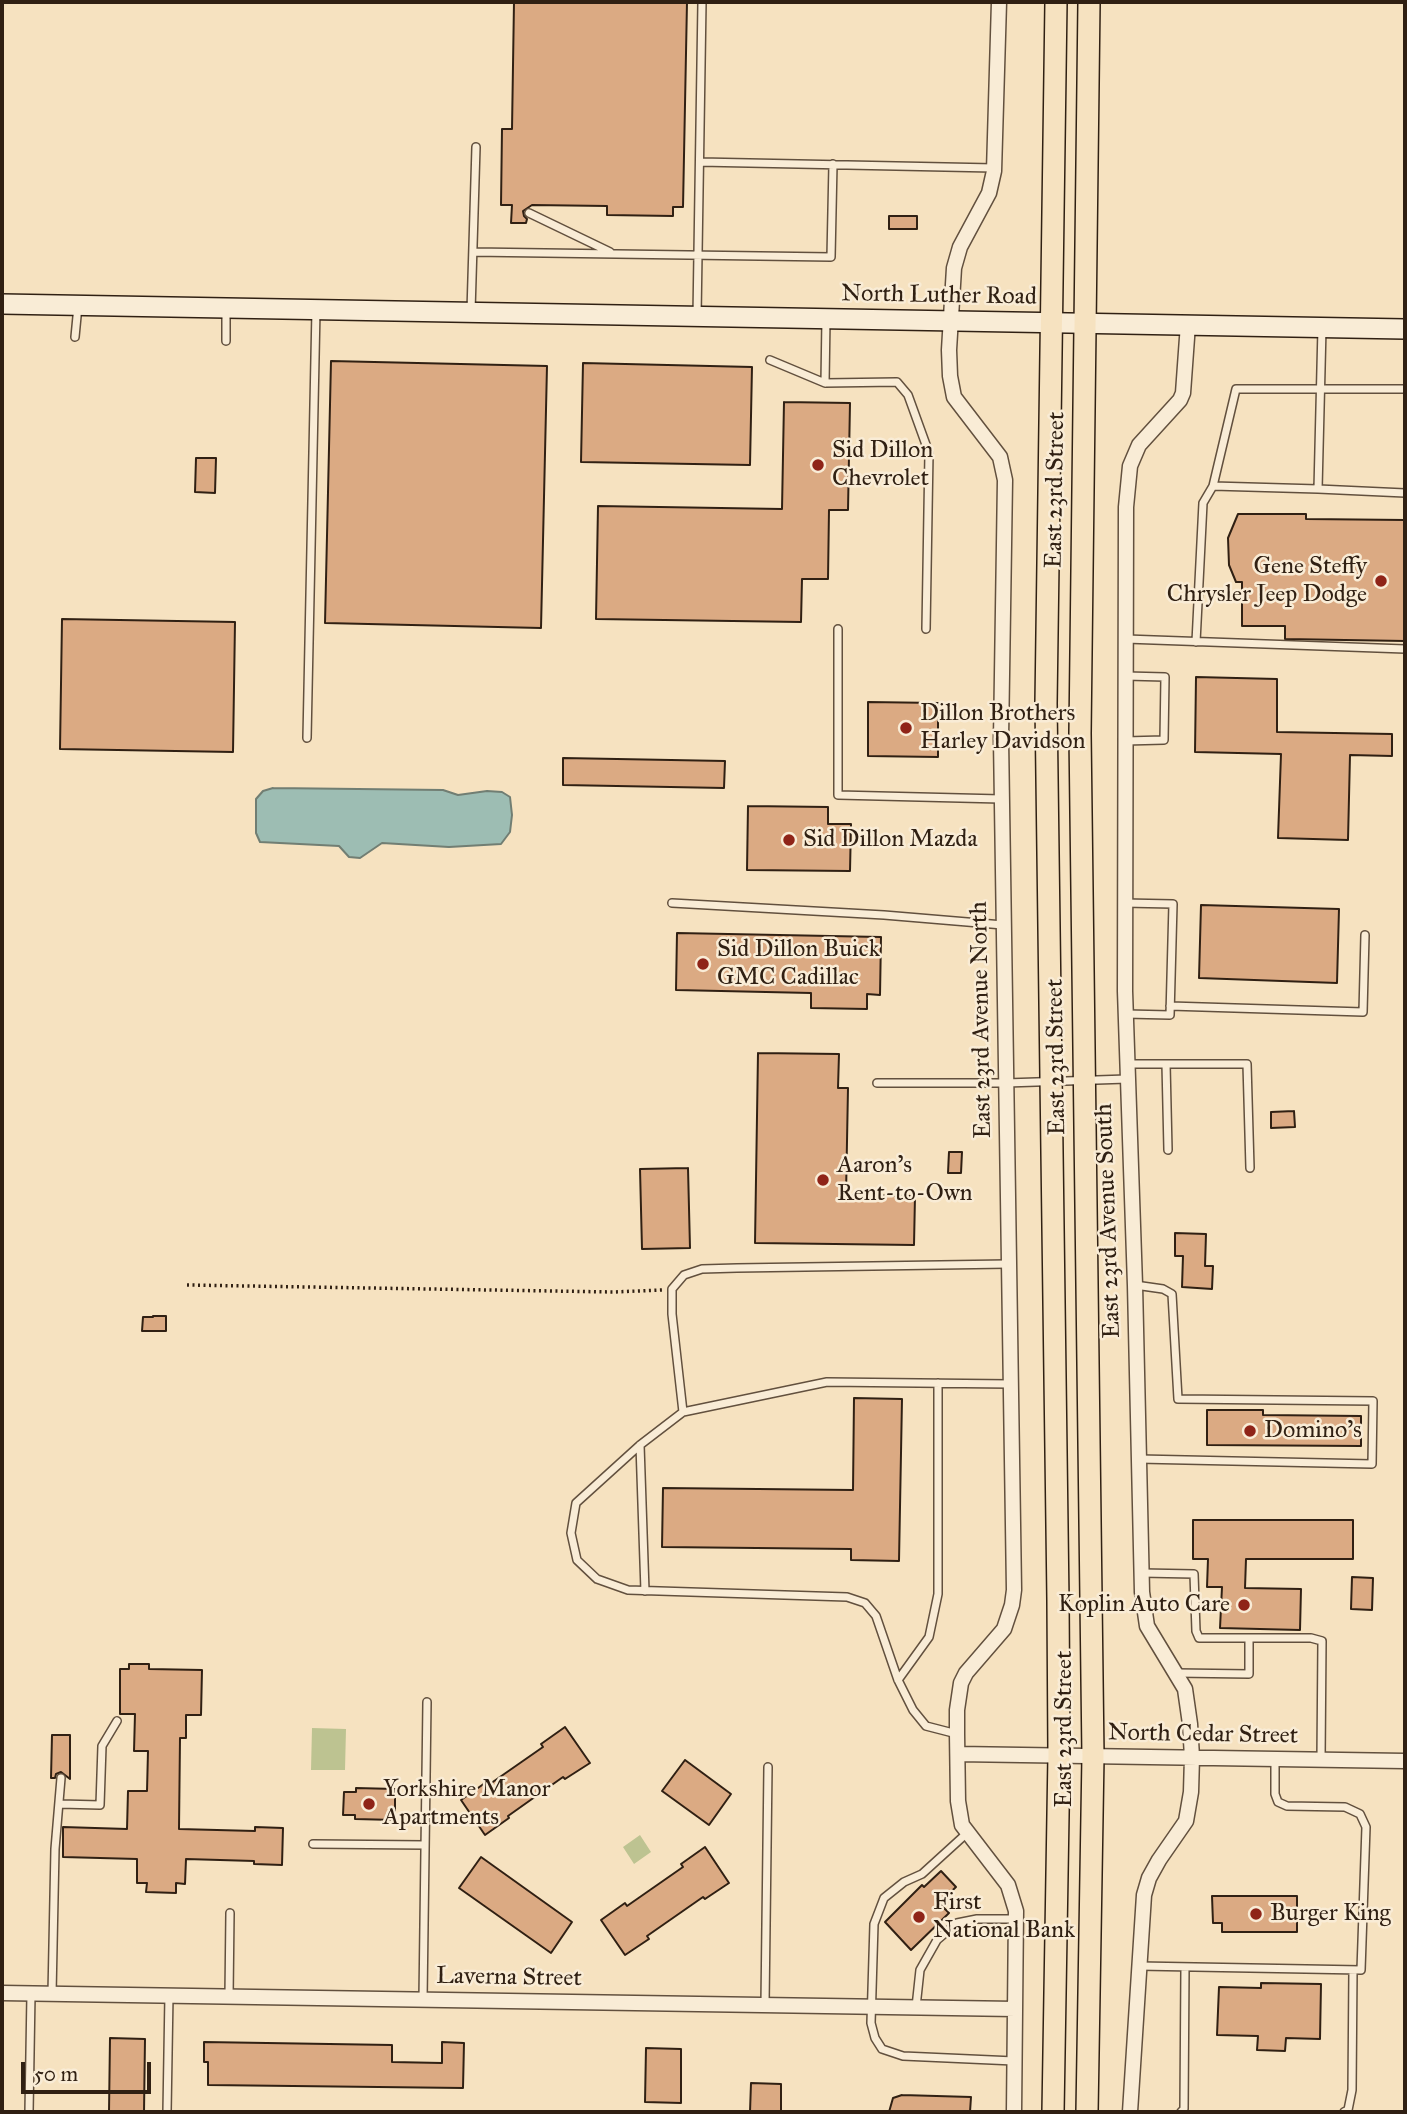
<!DOCTYPE html>
<style>
body{margin:0}
#map{position:relative;width:1407px;height:2114px;overflow:hidden;background:#f6e2c0;font-family:"IM FELL Great Primer",serif}
canvas{display:block}
.frame{position:absolute;inset:0;border:4px solid #302013;pointer-events:none}
.scale{position:absolute;left:21px;top:2062px;width:130px;height:32px;box-sizing:border-box;border:4px solid #302013;border-top:0;padding-left:9px;font-size:21px;line-height:24px;white-space:nowrap;color:#302013;-webkit-text-stroke:5px #f9ecd6;paint-order:stroke}
</style>
<div id="map">
<canvas width="1407" height="2114"></canvas>
<div class="frame"></div>
<div class="scale">50 m</div>
</div>
<script>
const ctx = document.querySelector('canvas').getContext('2d');
ctx.lineJoin = 'round';
function fill(path, color) { ctx.fillStyle = color; ctx.fill(path, 'evenodd'); }
const toPath = rows => new Path2D(rows.map(r => 'M' + r).join(''));
function trace(path, color, width, dash) { ctx.strokeStyle = color; ctx.lineWidth = width; ctx.lineCap = dash ? 'butt' : 'round'; ctx.setLineDash(dash || []); ctx.stroke(path); }
function drawText(font, color, halo, rows, align = 'center') {
  ctx.font = font + ' "IM FELL Great Primer",serif'; ctx.lineWidth = 5; ctx.setLineDash([]); ctx.textBaseline = 'middle'; ctx.strokeStyle = halo; ctx.fillStyle = color; for (const [text, x, y, turn = 0] of rows) {
    ctx.save(); ctx.translate(x, y); ctx.rotate((+turn || 0) * Math.PI / 180); ctx.textAlign = isNaN(turn) ? turn : align; if (halo) ctx.strokeText(text, 0, 0); ctx.fillText(text, 0, 0); ctx.restore();
  }
}
const green = toPath([
 [312,1728,346,1729,345,1770,311,1770],
 [640,1835,651,1852,634,1864,623,1847]
]);
const water = toPath([
 [273,788,443,790,458,795,487,791,502,792,510,797,512,815,510,832,501,844,449,847,382,843,360,858,349,857,339,846,260,842,256,833,256,799,263,791,273,788]
]);
const building = toPath([
 [514,2,687,2,683,207,673,207,673,216,607,215,607,206,532,205,523,211,524,216,527,219,526,223,511,223,512,205,501,205,502,129,512,129,514,2],
 [889,216,917,216,917,229,889,229,889,216],
 [331,361,547,366,541,628,325,623,331,361],
 [583,363,752,367,750,465,581,462,583,363],
 [784,402,850,403,848,510,829,510,828,579,802,579,801,622,596,619,598,506,782,509,784,402],
 [196,458,216,458,215,493,195,492,196,458],
 [1238,514,1306,514,1306,519,1405,520,1405,641,1285,639,1285,626,1242,626,1242,582,1236,582,1229,565,1228,538,1238,514],
 [62,619,235,622,233,752,60,749,62,619],
 [1196,677,1277,679,1277,732,1392,734,1392,756,1350,755,1348,840,1278,838,1281,754,1195,752,1196,677],
 [868,702,938,703,938,757,868,756,868,702],
 [563,758,725,761,724,788,563,785,563,758],
 [748,806,828,807,828,824,851,824,850,871,747,870,748,806],
 [1201,905,1339,909,1337,983,1199,978,1201,905],
 [677,933,881,937,880,995,867,994,867,1009,811,1008,811,993,676,990,677,933],
 [758,1053,839,1054,838,1088,848,1088,846,1195,915,1196,914,1245,755,1243,758,1053],
 [1294,1111,1295,1127,1271,1128,1271,1112,1294,1111],
 [949,1152,962,1152,961,1173,948,1173,949,1152],
 [688,1168,690,1248,642,1249,640,1169,688,1168],
 [1175,1233,1206,1234,1205,1266,1213,1266,1212,1289,1182,1287,1183,1256,1175,1256,1175,1233],
 [153,1316,166,1316,166,1331,142,1331,143,1317,153,1317,153,1316],
 [854,1398,902,1399,899,1561,851,1560,851,1549,662,1547,663,1488,853,1490,854,1398],
 [1207,1410,1263,1410,1263,1415,1361,1416,1361,1446,1207,1445,1207,1410],
 [1193,1520,1353,1520,1353,1559,1246,1559,1245,1588,1301,1589,1300,1630,1220,1628,1222,1587,1207,1587,1208,1559,1193,1559,1193,1520],
 [1352,1577,1373,1578,1372,1610,1351,1609,1352,1577],
 [129,1664,149,1664,149,1669,202,1670,201,1715,186,1715,186,1738,180,1738,179,1829,255,1831,255,1827,283,1828,282,1865,254,1864,254,1861,186,1859,185,1884,176,1883,176,1893,146,1892,147,1883,137,1883,137,1859,63,1857,63,1827,127,1829,128,1791,147,1791,148,1751,134,1751,135,1714,120,1714,120,1669,129,1669,129,1664],
 [565,1727,590,1763,565,1779,563,1777,508,1816,509,1818,485,1835,461,1800,485,1783,487,1786,543,1747,541,1744,565,1727],
 [52,1735,70,1735,70,1779,61,1772,56,1774,55,1778,51,1778,52,1735],
 [685,1760,731,1794,709,1825,662,1791,685,1760],
 [356,1788,395,1789,395,1820,355,1819,355,1815,343,1815,344,1792,356,1792,356,1788],
 [705,1847,729,1883,705,1899,703,1897,647,1936,649,1939,625,1955,601,1920,625,1903,627,1906,683,1867,681,1864,705,1847],
 [481,1857,572,1922,551,1953,459,1888,481,1857],
 [941,1871,956,1887,939,1903,949,1913,911,1950,885,1922,922,1885,924,1887,941,1871],
 [1212,1896,1297,1896,1297,1932,1222,1932,1222,1923,1213,1923,1212,1896],
 [1261,1983,1321,1984,1320,2039,1286,2038,1285,2051,1257,2050,1258,2036,1217,2035,1219,1987,1261,1988,1261,1983],
 [110,2038,145,2039,144,2112,109,2112,110,2038],
 [204,2042,392,2045,392,2062,442,2063,442,2042,464,2043,463,2088,208,2085,208,2062,204,2062,204,2042],
 [646,2048,681,2049,681,2103,645,2102,646,2048],
 [751,2083,781,2084,781,2112,750,2112,751,2083],
 [902,2095,971,2097,970,2112,889,2112,893,2098,902,2095]
]);
const path = toPath([
 [187,1285,613,1292,662,1290]
]);
const lane = toPath([
 [700,162,994,168],
 [529,213,610,252],
 [473,252,831,257,833,164],
 [226,309,226,341],
 [471,311,476,147],
 [697,316,702,2],
 [826,319,825,383,897,382,908,395,929,453,926,629],
 [1322,328,1318,489,1405,493],
 [75,337,78,306],
 [770,360,825,383],
 [1213,486,1236,389,1405,389],
 [838,629,838,795,1001,799],
 [1126,639,1405,649],
 [1196,642,1203,503,1213,486,1318,489],
 [307,738,316,310],
 [1125,741,1164,740,1165,677,1126,676],
 [672,903,884,915,1003,925],
 [1124,903,1173,904,1170,1015,1126,1014],
 [1170,1006,1363,1012,1365,935],
 [1128,1064,1247,1064,1250,1168],
 [1166,1064,1168,1150],
 [877,1083,1006,1083,1127,1079],
 [1135,1285,1163,1289,1172,1294,1178,1399,1373,1401,1372,1464,1139,1459],
 [683,1412,672,1314,672,1289,684,1275,702,1269,737,1268,1008,1264],
 [640,1445,645,1591],
 [1142,1573,1194,1574,1196,1631,1199,1638,1311,1638,1322,1641,1321,1759],
 [1177,1673,1249,1674,1249,1638],
 [898,1680,929,1637,938,1594,938,1383],
 [957,1734,926,1726,913,1710,898,1680,876,1616,865,1603,847,1597,628,1590,597,1579,577,1560,571,1533,576,1503,640,1445,683,1412,827,1382,1010,1384],
 [60,1804,100,1805,102,1746,117,1721],
 [966,1834,922,1874,904,1882,884,1898,874,1924,871,2023,875,2038,882,2049,903,2056,1014,2061],
 [313,1844,425,1845],
 [1139,1966,1361,1970,1366,1827,1360,1814,1345,1807,1287,1806,1278,1802,1275,1794,1275,1758],
 [52,1994,55,1849,61,1778],
 [229,1996,230,1913],
 [423,1999,427,1702],
 [765,2004,768,1767],
 [916,2007,920,1970,937,1940,957,1923,977,1919,1015,1919],
 [29,2112,31,1994],
 [167,2112,169,1995],
 [1181,2112,1184,2109,1185,1967],
 [1344,2112,1348,2110,1352,2090,1353,1970]
]);
const street = toPath([
 [999,2,994,171,989,193,960,247,954,268,949,350,950,376,954,397,1000,457,1005,480,1001,739,1014,1590,1012,1605,1004,1629,966,1673,961,1683,957,1710,957,1734,958,1801,962,1825,1008,1885,1016,1911,1014,2112],
 [958,1754,1405,1761],
 [2,1993,1015,2009],
 [1130,2112,1144,1895,1149,1878,1159,1860,1186,1821,1191,1792,1192,1757,1190,1724,1185,1689,1147,1626,1142,1592,1135,1285,1125,991,1126,507,1130,466,1139,445,1180,400,1183,393,1188,324]
]);
const secondary = toPath([
 [2,304,1405,329]
]);
const primary = toPath([
 [1053,2112,1059,1755,1058,1601,1046,703,1056,2],
 [1087,2112,1093,1756,1080,733,1089,2]
]);
const markers = [
 [818,465,7,"#8f2418"],
 [1381,581,7,"#8f2418"],
 [906,728,7,"#8f2418"],
 [789,840,7,"#8f2418"],
 [703,964,7,"#8f2418"],
 [823,1180,7,"#8f2418"],
 [1250,1431,7,"#8f2418"],
 [1244,1605,7,"#8f2418"],
 [369,1804,7,"#8f2418"],
 [1256,1914,7,"#8f2418"],
 [919,1917,7,"#8f2418"]
];
const streetNames = [
 ["North Luther Road",939,296,1],
 ["East 23rd Street",1056,490,-89],
 ["East 23rd Avenue North",982,1020,-91],
 ["East 23rd Street",1057,1057,-91],
 ["East 23rd Avenue South",1109,1221,-92],
 ["East 23rd Street",1065,1729,-90],
 ["North Cedar Street",1203,1735,1],
 ["Laverna Street",509,1978,1]
];
const poiNames = [
 ["Sid Dillon",832,451],
 ["Chevrolet",832,479],
 ["Gene Steffy",1367,567,"right"],
 ["Chrysler Jeep Dodge",1367,595,"right"],
 ["Dillon Brothers",920,714],
 ["Harley Davidson",920,742],
 ["Sid Dillon Mazda",803,840],
 ["Sid Dillon Buick",717,950],
 ["GMC Cadillac",717,978],
 ["Aaron's",837,1166],
 ["Rent-to-Own",837,1194],
 ["Domino's",1264,1431],
 ["Koplin Auto Care",1230,1605,"right"],
 ["Yorkshire Manor",383,1790],
 ["Apartments",383,1818],
 ["First",933,1903],
 ["National Bank",933,1931],
 ["Burger King",1270,1914]
];
fill(green, '#bdc391');
fill(water, '#9dbdb3');
trace(water, '#717e73', 2);
fill(building, '#dbaa83');
trace(building, '#302013', 2);
trace(lane, '#62503e', 10);
trace(street, '#62503e', 17);
trace(secondary, '#302013', 22);
trace(primary, '#302013', 24);
trace(path, '#302013', 3.5, [2, 3.5]);
trace(lane, '#f9ecd6', 7);
trace(street, '#f9ecd6', 14);
trace(secondary, '#f9ecd6', 19);
trace(primary, '#f6e2c0', 21);
for (const [x, y, r, color] of markers) { const dot = new Path2D(); dot.arc(x, y, r, 0, 2 * Math.PI); ctx.fillStyle = color; ctx.fill(dot); trace(dot, '#f9ecd6', 2.5); }
drawText('24px', '#302013', '#f9ecd6', streetNames);
drawText('24px', '#302013', '#f9ecd6', poiNames, 'left');
</script>
